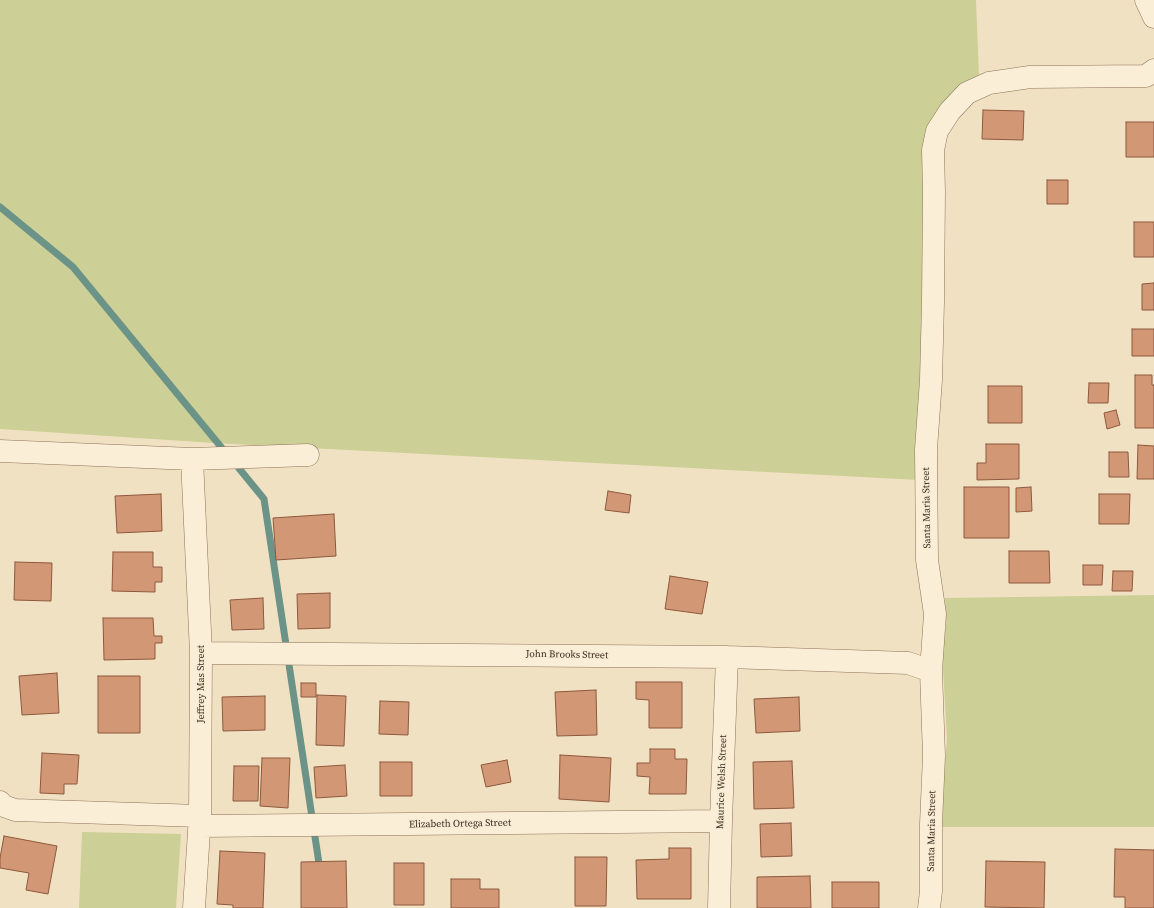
<!DOCTYPE html>
<style>
body{margin:0}
canvas{display:block;background:#f1e1c3}
</style>
<canvas width="1154" height="908"></canvas>
<script>
const ctx = document.querySelector('canvas').getContext('2d');
ctx.lineJoin = 'round';
function fill(path, color) { ctx.fillStyle = color; ctx.fill(path, 'evenodd'); }
const toPath = rows => new Path2D(rows.map(r => 'M' + r).join(''));
function trace(path, color, width, dash) { ctx.strokeStyle = color; ctx.lineWidth = width; ctx.lineCap = dash ? 'butt' : 'round'; ctx.setLineDash(dash || []); ctx.stroke(path); }
function drawText(font, color, halo, rows, align = 'center') {
  ctx.font = font + ' "Source Serif 4",serif'; ctx.lineWidth = 3; ctx.setLineDash([]); ctx.textBaseline = 'middle'; ctx.strokeStyle = halo; ctx.fillStyle = color; for (const [text, x, y, turn = 0] of rows) {
    ctx.save(); ctx.translate(x, y); ctx.rotate((+turn || 0) * Math.PI / 180); ctx.textAlign = isNaN(turn) ? turn : align; if (halo) ctx.strokeText(text, 0, 0); ctx.fillText(text, 0, 0); ctx.restore();
  }
}
const green = toPath([
 [0,0,976,0,979,75,946,105,919,480,214,443,0,429],
 [1154,595,1154,827,941,827,943,788,947,739,943,667,943,648,946,626,945,598],
 [82,832,181,834,176,908,79,908]
]);
const stream = toPath([
 [0,207,73,267,226,453],
 [233,461,264,499,320,870]
]);
const building = toPath([
 [983,110,1024,111,1023,140,982,139,983,110],
 [1126,122,1154,122,1154,157,1126,157,1126,122],
 [1047,180,1068,180,1068,204,1047,204,1047,180],
 [1134,222,1154,222,1154,257,1134,257,1134,222],
 [1154,283,1154,310,1142,310,1142,284,1154,283],
 [1132,329,1154,329,1154,356,1132,356,1132,329],
 [1135,375,1152,375,1152,385,1154,385,1154,428,1135,428,1135,375],
 [1089,383,1109,383,1108,403,1088,403,1089,383],
 [988,386,1022,386,1022,423,988,423,988,386],
 [1116,410,1120,425,1107,429,1104,413,1116,410],
 [986,444,1019,444,1019,479,977,480,977,463,986,463,986,444],
 [1138,445,1154,446,1154,479,1137,479,1138,445],
 [1109,452,1128,452,1129,477,1109,477,1109,452],
 [964,487,1009,487,1009,538,964,538,964,487],
 [1031,487,1032,511,1016,512,1016,488,1031,487],
 [608,491,631,495,629,513,605,510,608,491],
 [161,494,162,531,117,533,115,496,161,494],
 [1099,494,1130,494,1129,524,1099,524,1099,494],
 [334,514,336,556,276,560,273,518,334,514],
 [1009,551,1049,551,1050,583,1009,583,1009,551],
 [113,552,153,552,153,567,162,567,162,582,155,582,155,592,112,591,113,552],
 [15,562,52,563,51,601,14,600,15,562],
 [1083,565,1103,565,1102,585,1083,585,1083,565],
 [1113,571,1133,571,1132,591,1112,591,1113,571],
 [670,576,708,582,702,614,665,609,670,576],
 [330,593,330,628,298,629,297,594,330,593],
 [263,598,264,629,232,630,230,600,263,598],
 [103,618,153,618,154,636,162,636,162,643,155,643,155,659,104,660,103,618],
 [57,673,59,713,22,715,19,676,57,673],
 [98,676,140,676,140,733,98,733,98,676],
 [636,682,682,682,682,728,649,728,649,700,636,699,636,682],
 [301,683,316,683,316,697,301,697,301,683],
 [596,690,597,735,557,736,555,692,596,690],
 [317,695,346,696,344,746,316,745,317,695],
 [265,696,265,730,223,731,222,697,265,696],
 [799,697,800,731,756,733,754,699,799,697],
 [380,701,409,702,408,735,379,734,380,701],
 [650,749,675,749,675,759,687,759,686,794,649,794,650,777,637,776,637,763,650,763,650,749],
 [42,753,79,755,77,784,64,784,64,794,40,793,42,753],
 [560,755,611,758,609,802,559,799,560,755],
 [262,758,290,758,288,808,260,806,262,758],
 [507,760,511,782,486,787,481,765,507,760],
 [792,761,794,808,754,809,753,762,792,761],
 [380,762,412,762,412,796,380,796,380,762],
 [345,765,347,796,316,798,314,767,345,765],
 [234,766,259,766,258,801,233,801,234,766],
 [791,823,792,856,761,857,760,824,791,823],
 [4,836,57,846,48,894,26,890,29,873,0,868,0,858,4,836],
 [669,848,691,848,691,899,637,899,636,860,669,859,669,848],
 [1115,849,1154,850,1154,908,1125,908,1125,897,1114,897,1115,849],
 [220,851,265,853,263,908,233,908,233,905,217,904,220,851],
 [575,857,607,857,606,906,575,906,575,857],
 [346,861,347,908,301,908,301,862,346,861],
 [986,861,1045,862,1044,908,985,907,986,861],
 [394,863,424,863,424,905,394,905,394,863],
 [810,876,811,908,757,908,757,877,810,876],
 [451,879,480,879,480,889,499,889,499,908,451,908,451,879],
 [832,882,879,882,879,908,832,908,832,882]
]);
const minor = toPath([
 [1146,0,1154,17],
 [0,451,192,459,308,455],
 [192,459,201,653,200,816,194,908],
 [201,653,727,657,908,663,931,671],
 [0,802,1,805,15,810,200,816],
 [200,826,721,821],
 [719,908,721,821,727,657],
 [929,908,931,891,931,824,934,756,931,671,935,614,927,560,926,449,931,380,933,302,934,192,933,150,937,131,950,111,967,93,989,83,1030,77,1146,76,1154,70]
]);
const streetNames = [
 ["Santa Maria Street",927,508,-91],
 ["John Brooks Street",567,655,1],
 ["Jeffrey Mas Street",201,684,-90],
 ["Maurice Welsh Street",722,782,-88],
 ["Elizabeth Ortega Street",460,824,-1],
 ["Santa Maria Street",932,831,-89]
];
fill(green, '#ccd096');
trace(stream, '#6b9387', 7);
fill(building, '#d29876');
trace(building, '#8e583c', 1);
trace(minor, '#8d7258', 23);
trace(minor, '#fbeed7', 22);
drawText('10px', '#3c2a1d', '#f8ebd3', streetNames);
</script>
